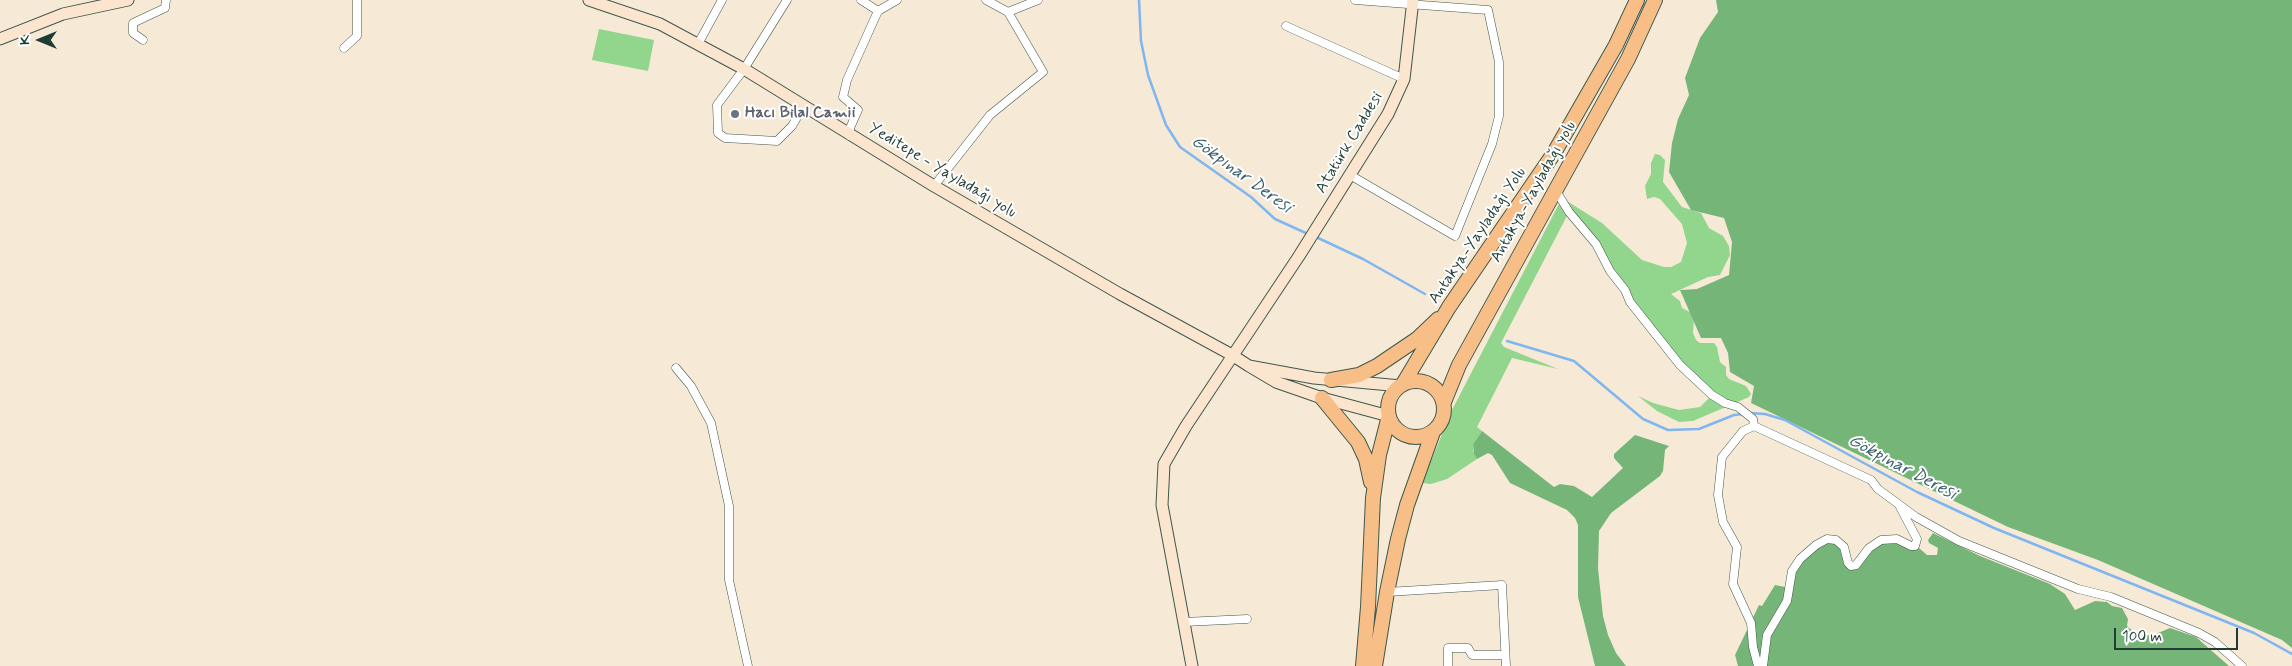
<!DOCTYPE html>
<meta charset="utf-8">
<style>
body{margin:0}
#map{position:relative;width:2292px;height:666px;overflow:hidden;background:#f6ead6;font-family:Mynerve,sans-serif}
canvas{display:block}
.north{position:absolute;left:15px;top:15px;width:50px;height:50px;-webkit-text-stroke:4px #fff;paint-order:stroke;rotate:270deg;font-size:14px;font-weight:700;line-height:20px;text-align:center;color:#1f3d34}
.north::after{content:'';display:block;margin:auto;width:18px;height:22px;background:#1f3d34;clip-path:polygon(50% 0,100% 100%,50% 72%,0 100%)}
.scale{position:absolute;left:2114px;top:628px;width:124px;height:22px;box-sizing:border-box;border:2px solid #1f3d34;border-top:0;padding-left:6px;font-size:15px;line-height:18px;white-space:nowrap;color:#1f3d34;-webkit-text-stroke:4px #fff;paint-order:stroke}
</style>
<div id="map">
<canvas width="2292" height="666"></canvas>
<div class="north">K</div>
<div class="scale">100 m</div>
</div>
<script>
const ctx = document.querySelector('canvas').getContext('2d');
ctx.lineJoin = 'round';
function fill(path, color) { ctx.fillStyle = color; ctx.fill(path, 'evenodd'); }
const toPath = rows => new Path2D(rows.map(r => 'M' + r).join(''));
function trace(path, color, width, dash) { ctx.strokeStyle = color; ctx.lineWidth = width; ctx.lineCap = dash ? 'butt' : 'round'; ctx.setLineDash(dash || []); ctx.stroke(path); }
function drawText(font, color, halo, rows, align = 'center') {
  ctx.font = font + ' Mynerve,sans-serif'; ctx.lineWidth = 4; ctx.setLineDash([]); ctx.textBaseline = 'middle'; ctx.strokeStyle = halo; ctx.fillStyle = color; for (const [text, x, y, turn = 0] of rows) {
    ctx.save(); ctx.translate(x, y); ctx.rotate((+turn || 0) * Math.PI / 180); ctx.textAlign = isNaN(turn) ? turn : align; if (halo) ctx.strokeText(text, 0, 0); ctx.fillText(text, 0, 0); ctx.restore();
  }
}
const green = toPath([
 [599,29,654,40,648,71,592,60],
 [1655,154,1660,155,1665,160,1663,182,1682,207,1701,213,1709,228,1723,236,1729,246,1730,255,1720,275,1708,277,1671,294,1680,301,1682,308,1690,312,1694,318,1693,333,1696,340,1700,343,1714,343,1717,347,1720,362,1726,367,1726,375,1729,379,1746,386,1751,394,1749,397,1693,421,1679,422,1657,411,1638,396,1653,403,1679,410,1700,407,1712,395,1688,373,1569,212,1501,343,1504,347,1558,369,1512,358,1477,427,1482,431,1473,444,1473,451,1477,459,1447,479,1431,484,1422,483,1452,410,1562,198,1602,223,1642,260,1664,267,1671,267,1681,262,1687,243,1682,224,1660,199,1654,197,1647,199,1645,186,1651,174,1651,163]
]);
const forest = toPath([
 [1716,0,2292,0,2292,648,2282,640,2098,560,2008,527,1751,403,1754,386,1730,372,1728,353,1721,338,1701,338,1680,290,1697,289,1729,275,1732,242,1724,218,1691,210,1669,172,1672,143,1678,119,1689,95,1685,78,1700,38,1718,12],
 [1482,431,1554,487,1560,484,1574,486,1592,497,1623,468,1614,458,1614,454,1635,435,1669,446,1665,450,1663,471,1660,476,1611,513,1599,531,1598,568,1603,616,1608,635,1616,653,1626,666,1595,666,1578,597,1578,525,1575,518,1567,510,1510,483,1492,455,1488,453,1477,459,1474,454,1473,444],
 [1933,533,1980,556,2050,584,2065,594,2075,610,2095,601,2107,602,2112,606,2122,608,2128,619,2127,626,2140,637,2158,633,2170,628,2196,637,2229,666,1738,666,1735,655,1759,605,1762,606,1775,585,1790,588,1791,574,1819,542,1836,540,1850,565,1885,538,1918,549,1919,548,1927,555,1937,555,1938,548,1929,543,1928,540]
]);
const stream = toPath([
 [1139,0,1141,41,1148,75,1166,125,1180,147,1251,197,1275,219,1308,234],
 [1316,237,1363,259,1425,294],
 [1507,341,1574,361,1643,419,1668,430,1699,429,1734,415,1744,414],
 [1749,413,1765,414,1785,420,1917,492,1994,528,2254,633,2292,654]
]);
const street = toPath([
 [787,0,744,69,717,105,718,133,725,138,777,141,792,126,803,107],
 [861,0,878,11,897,0],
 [986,0,1008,12,1038,0],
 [1286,26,1404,79],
 [143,40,133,33,133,23,165,8,166,0],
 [698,44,722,0],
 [344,48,357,36,357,0],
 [850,136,850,128,858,110,843,97,847,80,878,11],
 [1350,175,1455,236,1492,144,1499,116,1499,62,1488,10,1355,0],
 [934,186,990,115,1043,72,1008,12],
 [1555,189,1569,212,1596,244,1610,271,1625,290,1630,302,1680,365,1712,395,1725,403,1738,407,1753,419,1754,426,1871,480,1878,489,1916,517,1959,541,2078,589,2111,597,2199,633,2215,642,2242,666],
 [676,368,691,386,711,423,729,506,729,580,748,666],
 [1754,426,1743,431,1722,457,1718,495,1723,522,1737,547,1733,584,1751,623,1753,647,1758,666],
 [1387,592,1502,585,1506,666],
 [1184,622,1247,619],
 [1448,666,1448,648,1468,648,1472,655,1505,655],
 [1763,666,1767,635,1787,601,1792,571,1800,559,1816,545,1827,539,1836,540,1844,547,1848,563,1851,566,1856,565,1869,548,1881,540,1897,539,1911,546,1915,546,1917,539,1900,507]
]);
const secondary = toPath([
 [589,0,660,24,744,69,934,186,1120,294,1232,355,1249,366],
 [0,39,63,14,128,0],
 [1389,416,1322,398,1276,382,1249,366,1314,378,1401,386],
 [1192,666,1162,505,1164,464,1186,426,1299,256,1388,114,1404,79,1413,0]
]);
const highway = toPath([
 [1331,380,1359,375,1377,366,1417,339,1438,319],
 '1388 409a28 28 0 1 1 56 0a28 28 0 1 1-56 0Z',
 [1403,384,1449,307,1554,153,1616,45,1637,0],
 [1322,398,1358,442,1366,459,1371,482],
 [1444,402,1459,365,1628,59,1655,0],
 [1363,666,1368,607,1373,498,1379,455,1389,416],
 [1375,666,1387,592,1398,539,1407,505,1433,432]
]);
const markers = [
 [735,114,5,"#6b7280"]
];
const worshipNames = [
 ["Hacı Bilal Camii",745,114]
];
const streetNames = [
 ["Atatürk Caddesi",1350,143,-59],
 ["Yeditepe - Yayladağı yolu",942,171,31],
 ["Antakya-Yayladağı yolu",1534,192,-61],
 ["Antakya-Yayladağı Yolu",1478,236,-56]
];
const waterNames = [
 ["Gökpınar Deresi",1241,175,36],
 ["Gökpınar Deresi",1902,468,28]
];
fill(green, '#92d58d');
fill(forest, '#75b678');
trace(stream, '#80b6ef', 2.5);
trace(street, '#3f574c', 9);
trace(secondary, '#3f574c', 13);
trace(highway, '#3f574c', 16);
trace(street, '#fff', 8);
trace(secondary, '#fce5cf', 11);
trace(highway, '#f7be87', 14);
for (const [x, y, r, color] of markers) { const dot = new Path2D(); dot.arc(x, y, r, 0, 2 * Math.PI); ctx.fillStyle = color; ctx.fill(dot); trace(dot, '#fff', 2); }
drawText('bold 16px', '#5b616d', '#fff', worshipNames, 'left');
drawText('16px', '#1f3d34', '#fff', streetNames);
drawText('italic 18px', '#3c616c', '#fff', waterNames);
</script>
